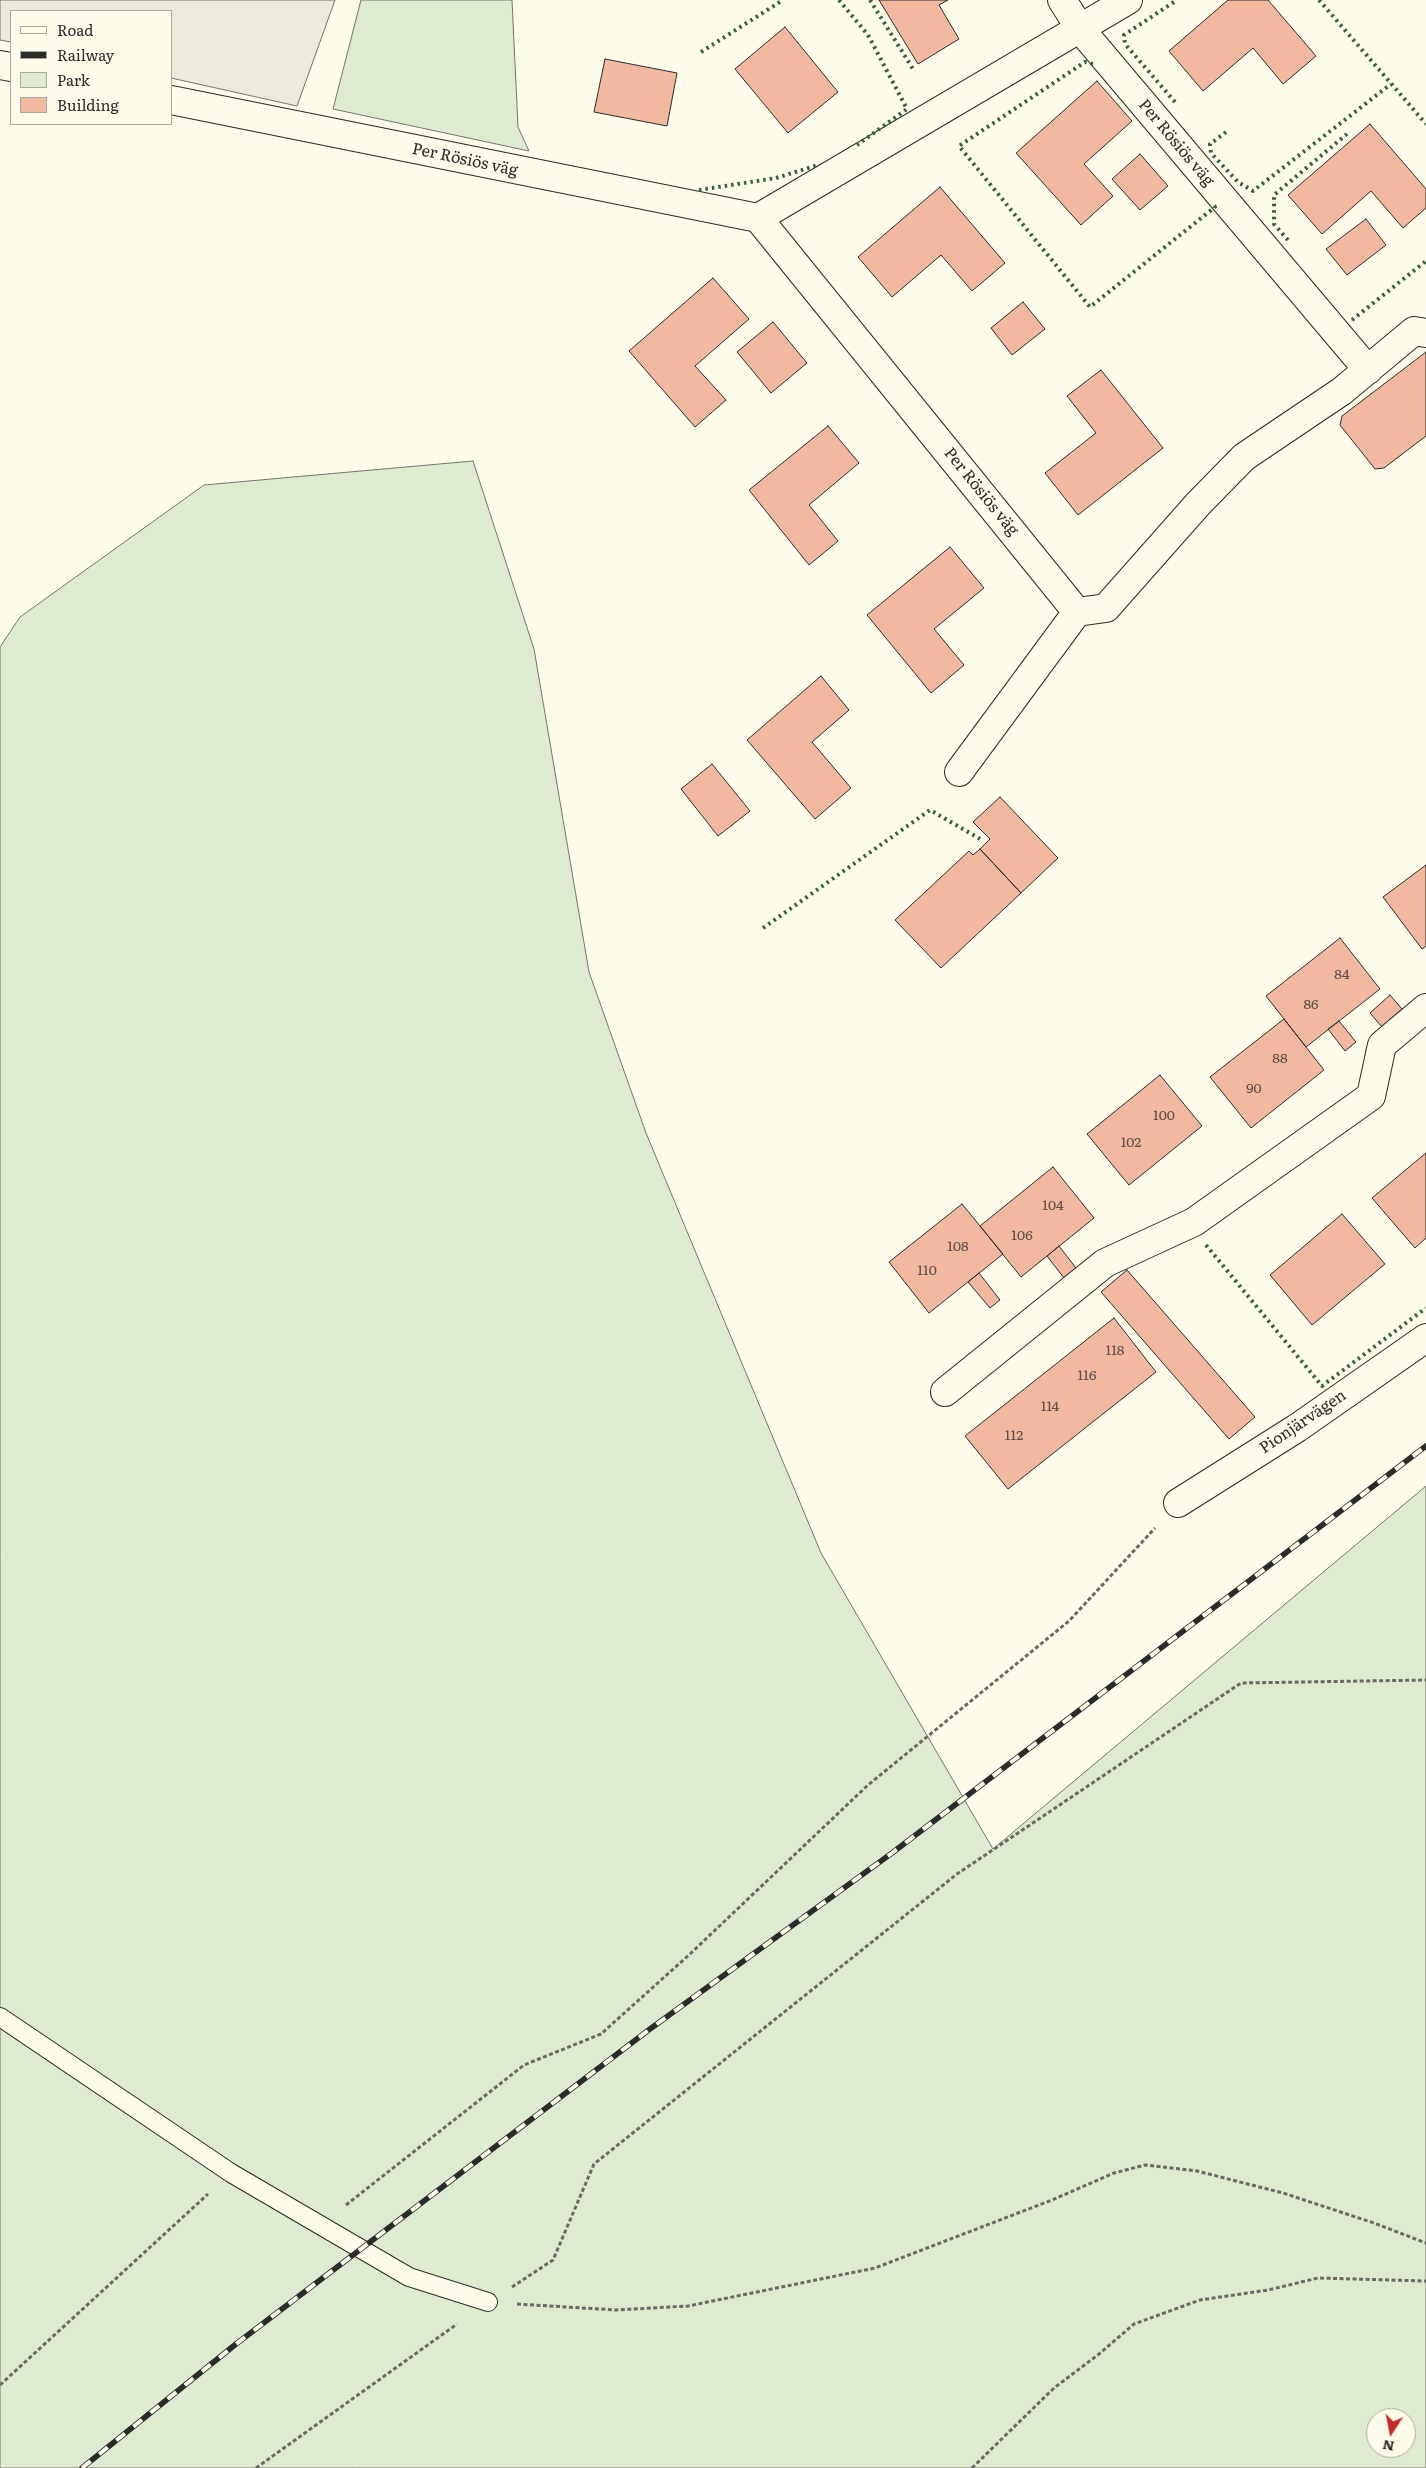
<!DOCTYPE html>
<meta charset="utf-8">
<style>
body{margin:0}
#map{position:relative;width:1426px;height:2468px;overflow:hidden;background:#fdfbea;font-family:Literata,serif}
canvas{display:block}
.legend{position:absolute;left:10px;top:10px;width:162px;height:115px;box-sizing:border-box;background:#fdfbea;border:1px solid #a9a89e;margin:0;padding:6px 9px;list-style:none;font-size:15px;color:#2b2b2b}
.legend li{display:flex;align-items:center;gap:10px;height:25px}
.legend b{width:25px;border:1px solid #a9a89e}
.north{position:absolute;left:1366px;top:2408px;width:50px;height:50px;box-sizing:border-box;background:#fdfbea;border:1px solid #a9a89e;border-radius:50%;rotate:191deg;font-size:14px;font-weight:700;line-height:20px;text-align:center;color:#2b2b2b}
.north::after{content:'';display:block;margin:auto;width:18px;height:22px;background:#c62828;clip-path:polygon(50% 0,100% 100%,50% 72%,0 100%)}
</style>
<div id="map">
<canvas width="1426" height="2468"></canvas>
<ul class="legend">
<li><b style="height:6px;background:#fdfbea"></b>Road</li>
<li><b style="height:6px;background:#2b2b2b"></b>Railway</li>
<li><b style="height:14px;background:#deebd1"></b>Park</li>
<li><b style="height:14px;background:#f2b8a0"></b>Building</li>
</ul>
<div class="north">N</div>
</div>
<script>
const ctx = document.querySelector('canvas').getContext('2d');
ctx.lineJoin = 'round';
function fill(path, color) { ctx.fillStyle = color; ctx.fill(path, 'evenodd'); }
const toPath = rows => new Path2D(rows.map(r => 'M' + r).join(''));
function trace(path, color, width, dash) { ctx.strokeStyle = color; ctx.lineWidth = width; ctx.lineCap = dash ? 'butt' : 'round'; ctx.setLineDash(dash || []); ctx.stroke(path); }
function drawText(font, color, halo, rows, align = 'center') {
  ctx.font = font + ' Literata,serif'; ctx.lineWidth = 4; ctx.setLineDash([]); ctx.textBaseline = 'middle'; ctx.strokeStyle = halo; ctx.fillStyle = color; for (const [text, x, y, turn = 0] of rows) {
    ctx.save(); ctx.translate(x, y); ctx.rotate((+turn || 0) * Math.PI / 180); ctx.textAlign = isNaN(turn) ? turn : align; if (halo) ctx.strokeText(text, 0, 0); ctx.fillText(text, 0, 0); ctx.restore();
  }
}
const green = toPath([
 [361,0,512,0,518,127,529,151,333,109,361,0],
 [473,461,534,649,589,972,646,1133,821,1553,993,1849,1426,1486,1426,2468,0,2468,0,647,20,617,204,485,473,461],
 [1376,2418,1406,2418,1406,2448,1376,2448,1376,2418]
]);
const parking = toPath([
 [0,0,335,0,297,106,171,78,171,11,11,11,11,42,0,40,0,0]
]);
const building = toPath([
 [879,0,948,0,939,5,959,39,918,64,879,0],
 [1228,0,1268,0,1316,56,1283,84,1253,48,1203,91,1169,51,1228,0],
 [785,27,838,92,788,133,735,69,785,27],
 [605,59,677,73,667,126,594,112,605,59],
 [1097,81,1132,121,1084,164,1113,196,1081,225,1016,153,1097,81],
 [1370,124,1426,189,1426,208,1403,228,1371,191,1322,234,1288,195,1370,124],
 [1140,154,1168,186,1140,210,1112,179,1140,154],
 [940,187,1005,263,972,291,941,255,892,297,858,257,940,187],
 [1366,219,1386,245,1347,275,1326,249,1366,219],
 [713,278,749,319,695,366,726,400,695,427,629,351,713,278],
 [1023,302,1045,329,1012,355,991,328,1023,302],
 [773,322,807,363,771,393,737,352,773,322],
 [1426,352,1426,436,1384,468,1375,469,1340,425,1342,416,1426,352],
 [1101,370,1163,448,1078,515,1045,473,1096,433,1067,396,1101,370],
 [828,426,859,463,809,505,838,541,809,565,749,490,828,426],
 [950,547,984,588,934,629,964,665,931,693,867,615,950,547],
 [821,676,849,710,812,742,851,788,815,819,747,740,821,676],
 [712,764,750,811,718,836,681,789,712,764],
 [1000,797,1058,858,1021,893,980,849,990,839,973,822,1000,797],
 [980,849,1021,893,941,968,895,920,969,851,973,855,980,849],
 [1426,865,1426,946,1422,949,1383,897,1426,865],
 [1340,938,1380,989,1306,1047,1266,996,1340,938],
 [1390,995,1402,1009,1382,1027,1370,1013,1390,995],
 [1284,1019,1324,1070,1251,1128,1210,1077,1284,1019],
 [1339,1021,1356,1042,1345,1051,1328,1029,1339,1021],
 [1160,1075,1202,1126,1129,1185,1087,1134,1160,1075],
 [1426,1153,1426,1238,1415,1248,1372,1198,1426,1153],
 [1053,1167,1094,1218,1021,1277,980,1226,1053,1167],
 [962,1204,1003,1254,929,1313,889,1262,962,1204],
 [1342,1214,1385,1264,1312,1325,1270,1275,1342,1214],
 [1059,1246,1076,1268,1064,1278,1047,1256,1059,1246],
 [1127,1270,1255,1417,1229,1439,1101,1292,1127,1270],
 [979,1273,1000,1300,990,1308,968,1282,979,1273],
 [1114,1318,1156,1372,1008,1489,965,1436,1114,1318]
]);
const path = toPath([
 [346,2205,524,2065,601,2034,690,1954,868,1785,1069,1621,1155,1528],
 [512,2287,553,2260,594,2164,957,1874,1241,1683,1426,1680],
 [517,2304,616,2310,688,2306,875,2268,1052,2200,1114,2173,1145,2165,1197,2171,1283,2193,1374,2223,1426,2243],
 [0,2385,208,2194],
 [256,2468,457,2324],
 [972,2468,1054,2388,1099,2354,1134,2324,1200,2300,1268,2290,1318,2278,1426,2281]
]);
const service = toPath([
 [0,2017,231,2173,409,2277,488,2302]
]);
const minor = toPath([
 [1062,0,1081,30,1368,370],
 [0,65,11,67],
 [171,100,758,218,1128,0],
 [758,218,1077,612,959,772],
 [1077,612,1106,608,1198,504,1244,457,1342,391,1414,331,1426,333],
 [945,1392,1105,1263,1194,1222,1371,1096,1382,1045,1426,1008],
 [1178,1503,1297,1428,1426,1338]
]);
const rail = toPath([
 [82,2468,236,2344,650,2029,892,1853,1426,1446]
]);
const hedge = toPath([
 [839,0,868,35,907,109,857,145],
 [870,0,913,69],
 [1319,0,1426,124],
 [701,52,783,0],
 [1093,64,1085,62,959,146,1090,307,1215,207,1214,206],
 [1175,102,1125,44,1124,35,1177,0],
 [1226,132,1210,144,1211,153,1238,182,1253,191,1391,84],
 [699,190,776,178,818,165],
 [1288,240,1274,224,1274,195,1347,134],
 [1352,320,1426,261],
 [763,928,930,810,980,839],
 [1206,1245,1322,1386,1426,1308]
]);
const numberNames = [
 ["84",1342,975],
 ["86",1311,1005],
 ["88",1280,1059],
 ["90",1254,1089],
 ["100",1164,1116],
 ["102",1131,1143],
 ["104",1053,1206],
 ["106",1022,1236],
 ["108",958,1247],
 ["110",927,1271],
 ["118",1115,1351],
 ["116",1087,1376],
 ["114",1050,1407],
 ["112",1014,1436]
];
const streetNames = [
 ["Per Rösiös väg",1176,143,50],
 ["Per Rösiös väg",465,160,12],
 ["Per Rösiös väg",981,492,51],
 ["Pionjärvägen",1303,1422,-34]
];
fill(green, '#deebd1');
trace(green, '#74746e', 1);
fill(parking, '#eceadb');
trace(parking, '#74746e', 1);
fill(building, '#f2b8a0');
trace(building, '#2b2b2b', 1);
trace(service, '#2b2b2b', 20);
trace(minor, '#2b2b2b', 30);
trace(path, '#6a6964', 3, [4, 2.5]);
trace(service, '#fdfbea', 18);
trace(minor, '#fdfbea', 28);
trace(rail, '#2b2b2b', 5.5);
trace(rail, '#fdfbea', 4, [11]);
trace(hedge, '#34623c', 4, [2.5, 4]);
drawText('14px', '#5d4e48', null, numberNames);
drawText('16px', '#2b2b2b', '#fdfbea', streetNames);
</script>
